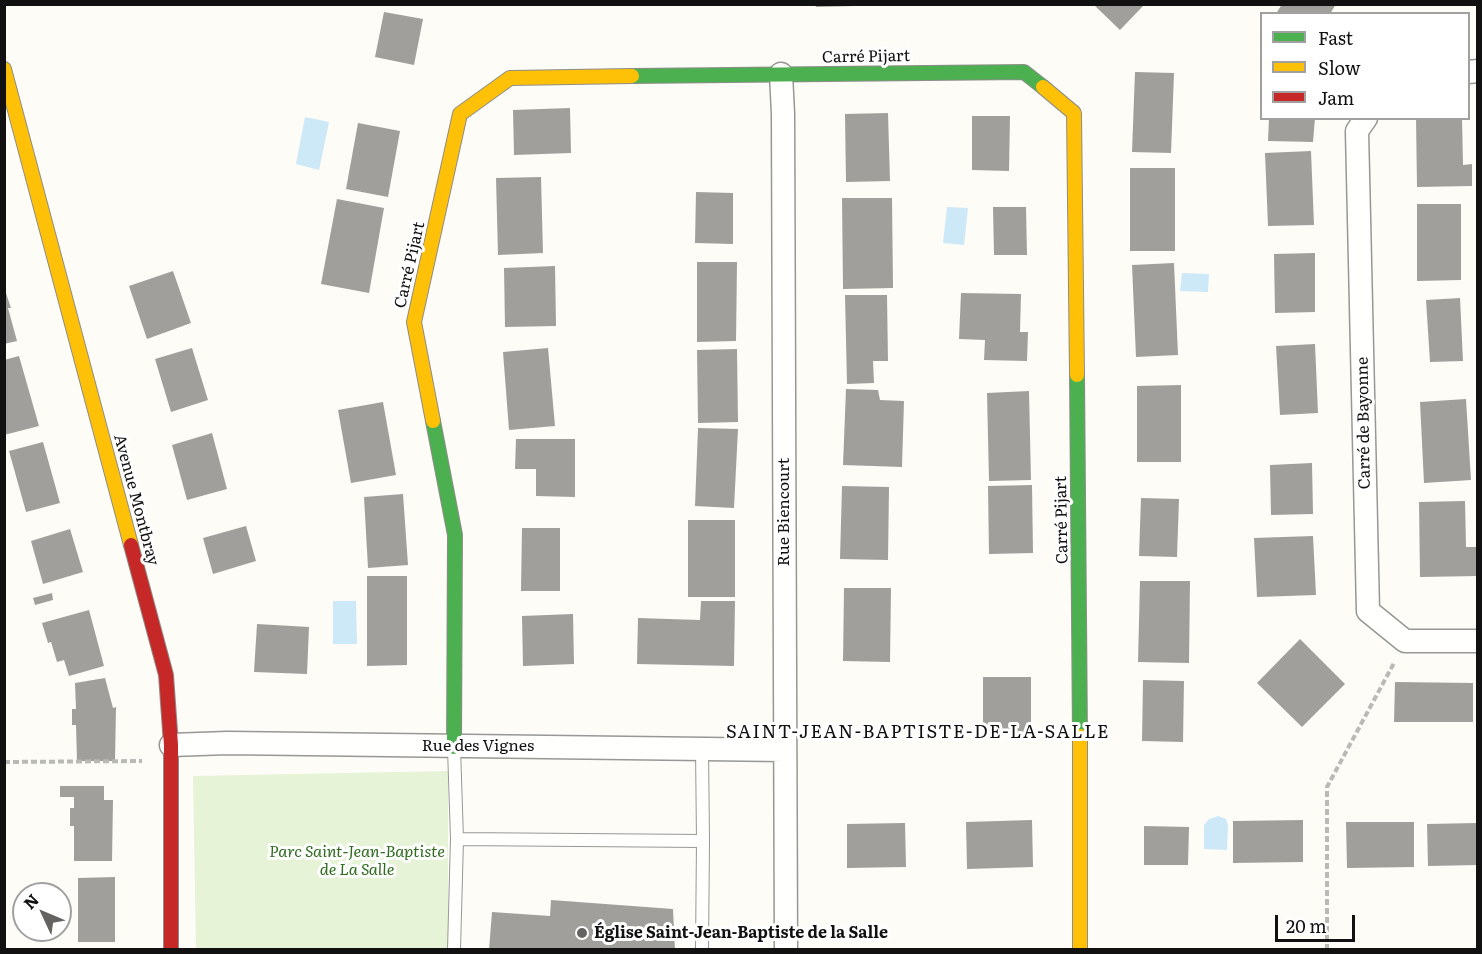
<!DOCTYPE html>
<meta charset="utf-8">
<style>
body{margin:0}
#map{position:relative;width:1482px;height:954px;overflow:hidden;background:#fdfcf7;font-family:Literata,serif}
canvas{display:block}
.frame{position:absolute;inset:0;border:6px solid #111;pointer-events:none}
.legend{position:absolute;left:1260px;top:12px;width:210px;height:108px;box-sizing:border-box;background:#fff;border:2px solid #a0a0a0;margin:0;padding:8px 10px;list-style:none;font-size:18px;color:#111}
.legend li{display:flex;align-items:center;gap:12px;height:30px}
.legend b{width:30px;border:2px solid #a0a0a0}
.north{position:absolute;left:12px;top:882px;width:60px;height:60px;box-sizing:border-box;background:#fff;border:2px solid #a0a0a0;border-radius:50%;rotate:314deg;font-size:16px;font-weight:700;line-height:24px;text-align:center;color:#111}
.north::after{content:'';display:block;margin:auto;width:21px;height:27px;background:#646362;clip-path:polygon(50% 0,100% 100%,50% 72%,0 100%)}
.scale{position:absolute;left:1275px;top:915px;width:80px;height:27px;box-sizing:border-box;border:3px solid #111;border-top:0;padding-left:8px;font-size:18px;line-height:21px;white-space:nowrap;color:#111;-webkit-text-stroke:4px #fff;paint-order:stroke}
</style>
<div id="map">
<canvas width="1482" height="954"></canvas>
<div class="frame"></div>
<ul class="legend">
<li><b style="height:8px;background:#4caf50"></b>Fast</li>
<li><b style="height:8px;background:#ffc107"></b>Slow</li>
<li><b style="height:8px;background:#c62828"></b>Jam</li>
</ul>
<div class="north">N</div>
<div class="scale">20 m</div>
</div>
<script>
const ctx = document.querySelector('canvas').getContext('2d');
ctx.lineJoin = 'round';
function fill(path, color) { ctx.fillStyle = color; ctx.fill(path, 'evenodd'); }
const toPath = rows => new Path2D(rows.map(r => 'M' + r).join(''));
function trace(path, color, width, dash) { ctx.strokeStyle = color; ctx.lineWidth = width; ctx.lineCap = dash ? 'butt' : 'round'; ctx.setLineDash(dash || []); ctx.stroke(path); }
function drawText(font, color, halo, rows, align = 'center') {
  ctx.font = font + ' Literata,serif'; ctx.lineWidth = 6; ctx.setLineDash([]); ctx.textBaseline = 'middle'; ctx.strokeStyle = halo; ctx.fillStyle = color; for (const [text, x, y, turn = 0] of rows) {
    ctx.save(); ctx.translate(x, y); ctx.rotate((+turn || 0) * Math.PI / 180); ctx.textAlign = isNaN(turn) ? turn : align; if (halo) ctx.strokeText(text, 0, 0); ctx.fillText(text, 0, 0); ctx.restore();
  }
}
const green = toPath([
 [448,771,448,949,196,949,193,776]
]);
const water = toPath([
 [305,117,329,122,319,170,296,164],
 [947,207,968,208,964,245,943,243],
 [1182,273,1209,274,1208,292,1180,291],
 [333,601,356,601,357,644,333,644],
 [1218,816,1226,819,1228,825,1227,850,1204,849,1204,825,1209,819]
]);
const building = toPath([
 [815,4,855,4,855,6,816,7],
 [1093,4,1145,4,1120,30],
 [1282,4,1336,4,1330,14,1276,14],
 [384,12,423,19,414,65,375,57],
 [1135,72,1174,73,1171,153,1132,152],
 [570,108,571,153,514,155,513,110],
 [888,113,890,181,846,182,845,114],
 [972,116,1010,116,1009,171,972,170],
 [1269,118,1315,118,1313,142,1268,141],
 [1416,118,1462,118,1463,165,1472,164,1472,186,1417,187],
 [358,123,400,131,388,197,346,189],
 [1311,151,1314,225,1268,226,1265,153],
 [1130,168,1175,168,1175,251,1130,251],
 [541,177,543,253,498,255,496,178],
 [696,192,733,193,733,244,695,243],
 [842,198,892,198,893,288,843,289],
 [337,199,384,208,369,293,321,284],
 [1417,204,1461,204,1461,280,1417,281],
 [993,207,1026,207,1027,255,994,255],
 [1315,253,1315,312,1275,313,1274,254],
 [697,262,737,262,736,341,697,342],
 [1174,263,1178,355,1136,357,1132,265],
 [555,266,556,326,505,327,504,268],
 [173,271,191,323,147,339,129,286],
 [4,287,11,308,8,308,17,341,4,344],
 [961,293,1021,294,1020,332,1028,332,1027,361,984,360,985,340,959,339],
 [845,295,887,295,888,361,873,361,874,383,847,384],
 [1460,298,1463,361,1430,362,1426,300],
 [1315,344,1318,413,1280,415,1276,346],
 [192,348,208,400,171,412,155,359],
 [548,348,555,426,509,430,503,352],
 [737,349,738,422,698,423,697,350],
 [19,356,39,426,4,435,4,360],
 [1181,385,1181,462,1137,462,1137,386],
 [846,389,878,390,880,400,904,401,902,467,843,465],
 [1029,391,1031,480,989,481,987,393],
 [1466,399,1471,480,1424,483,1420,402],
 [383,402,396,475,351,483,338,410],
 [698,428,738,429,734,508,695,506],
 [212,433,227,489,187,500,172,445],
 [516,439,575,439,575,497,536,496,536,469,515,469],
 [43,442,60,503,26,512,9,451],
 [1312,463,1313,514,1271,515,1270,465],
 [1032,485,1033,553,989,554,988,486],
 [842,486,889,487,888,560,840,559],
 [403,494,408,565,368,568,364,497],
 [1141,498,1179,499,1177,557,1139,556],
 [1465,501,1466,547,1478,547,1478,576,1420,577,1419,502],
 [688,520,735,520,735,597,688,597],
 [246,526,256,561,213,574,203,538],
 [522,528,560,528,560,591,521,591],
 [70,529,83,572,43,584,31,541],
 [1313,536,1316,595,1257,597,1254,538],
 [367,576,407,576,407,665,367,666],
 [1140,581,1190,581,1189,663,1138,662],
 [844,588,891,588,890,662,843,661],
 [52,593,53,600,35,605,33,598],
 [701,601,735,601,734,666,637,664,638,618,700,620],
 [89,610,104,666,69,676,64,660,57,662,51,642,48,643,42,623],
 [573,614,574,664,523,666,522,616],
 [257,624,309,627,307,674,254,672],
 [1300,639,1345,684,1302,727,1257,683],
 [983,677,1031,677,1031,735,983,735],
 [105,678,113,708,116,707,115,761,77,761,76,725,72,725,72,709,76,709,75,683],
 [1143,680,1184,681,1183,742,1142,741],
 [1395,682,1473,683,1473,722,1394,722],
 [60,786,104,786,104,800,113,800,112,861,74,861,74,826,70,826,70,808,74,808,74,797,60,797],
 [1032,820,1033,867,967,869,966,822],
 [1303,820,1303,862,1233,863,1233,821],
 [1346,822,1414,822,1414,867,1347,868],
 [905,823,906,867,847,868,847,824],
 [1478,823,1478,865,1428,866,1427,824],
 [1144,826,1189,827,1188,865,1144,865],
 [115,877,115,942,78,942,78,878],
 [551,900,673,909,675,950,489,950,492,912,550,916]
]);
const path = toPath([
 [4,762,142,761],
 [1327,950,1327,787,1394,663]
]);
const lane = toPath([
 [454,748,457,839,454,950],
 [457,839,703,841],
 [702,950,703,841,702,748]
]);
const street = toPath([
 [1468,72,1478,71],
 [781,74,783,114,786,950],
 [1366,118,1357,131,1368,611,1405,641,1478,641],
 [171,745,228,743,785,750]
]);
const fast = toPath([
 [632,76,1024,72,1043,87],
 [1077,375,1080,736],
 [433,421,455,535,454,747]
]);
const slow = toPath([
 [4,69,131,545],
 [1043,87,1074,113,1077,375],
 [433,421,414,322,460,114,510,78,632,76],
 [1080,950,1080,736]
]);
const jam = toPath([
 [131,545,166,675,171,745,171,950]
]);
const markers = [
 [582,933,6,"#646362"]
];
const streetNames = [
 ["Carré Pijart",866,57,-1],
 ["Carré Pijart",410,265,-77],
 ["Carré de Bayonne",1364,423,-91],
 ["Avenue Montbray",136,500,75],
 ["Rue Biencourt",784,512,-90],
 ["Carré Pijart",1062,520,-91],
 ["Rue des Vignes",478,746]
];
const parkNames = [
 ["Parc Saint-Jean-Baptiste",357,852],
 ["de La Salle",357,870]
];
const poiNames = [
 ["Église Saint-Jean-Baptiste de la Salle",594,933]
];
const neighbourhoodNames = [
 ["SAINT-JEAN-BAPTISTE-DE-LA-SALLE",918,733]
];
fill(green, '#e7f3d7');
fill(water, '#cde8f7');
fill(building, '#a19f9c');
trace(lane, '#979795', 14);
trace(street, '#979795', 25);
trace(fast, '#8e8d8b', 16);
trace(slow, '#8e8d8b', 16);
trace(jam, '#8e8d8b', 16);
trace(path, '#b9b9b8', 4, [6, 3]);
trace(lane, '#fffffe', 12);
trace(street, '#fffffe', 22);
trace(fast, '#4caf50', 14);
trace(slow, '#ffc107', 14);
trace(jam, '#c62828', 14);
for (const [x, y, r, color] of markers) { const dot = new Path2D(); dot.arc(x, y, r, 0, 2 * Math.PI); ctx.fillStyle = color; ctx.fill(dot); trace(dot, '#fff', 2); }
drawText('16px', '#111', '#fff', streetNames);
drawText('italic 16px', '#2f6b1f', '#fff', parkNames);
drawText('bold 16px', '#111', '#fff', poiNames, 'left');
ctx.letterSpacing = '1.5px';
drawText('18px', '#111', '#fff', neighbourhoodNames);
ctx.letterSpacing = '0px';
</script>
